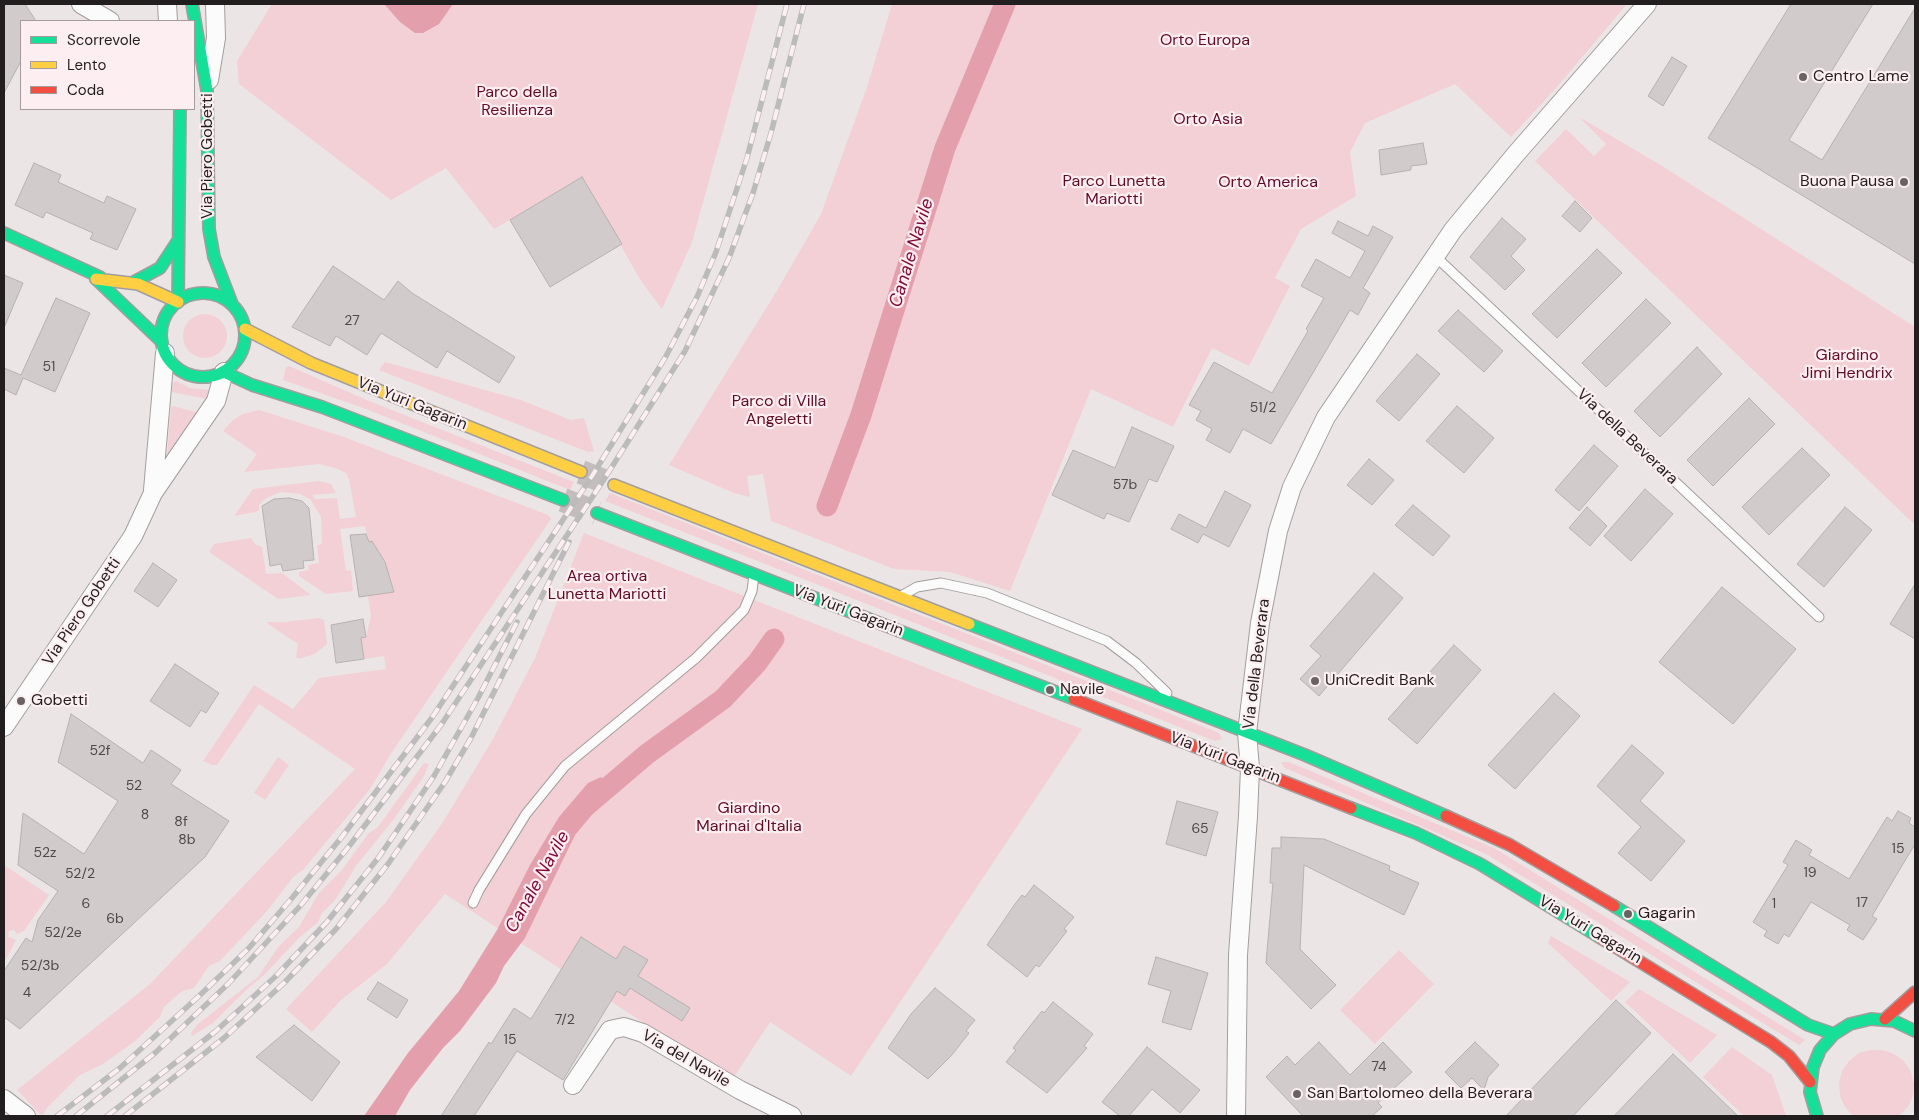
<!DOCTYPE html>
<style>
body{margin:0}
#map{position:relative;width:1919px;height:1120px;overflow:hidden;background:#ece5e6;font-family:"DM Sans",sans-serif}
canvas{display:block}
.frame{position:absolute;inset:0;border:5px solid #221d1e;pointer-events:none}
.legend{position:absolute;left:20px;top:20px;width:175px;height:90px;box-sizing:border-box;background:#fdeff1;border:1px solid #a59b9d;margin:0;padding:6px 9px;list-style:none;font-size:15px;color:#221d1e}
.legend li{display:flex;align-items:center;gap:10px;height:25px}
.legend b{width:25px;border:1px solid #a59b9d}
</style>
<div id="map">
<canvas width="1919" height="1120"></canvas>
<div class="frame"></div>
<ul class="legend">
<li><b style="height:6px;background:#16e098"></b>Scorrevole</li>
<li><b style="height:6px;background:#ffcf43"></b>Lento</li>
<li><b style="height:6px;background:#f24e42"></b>Coda</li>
</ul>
</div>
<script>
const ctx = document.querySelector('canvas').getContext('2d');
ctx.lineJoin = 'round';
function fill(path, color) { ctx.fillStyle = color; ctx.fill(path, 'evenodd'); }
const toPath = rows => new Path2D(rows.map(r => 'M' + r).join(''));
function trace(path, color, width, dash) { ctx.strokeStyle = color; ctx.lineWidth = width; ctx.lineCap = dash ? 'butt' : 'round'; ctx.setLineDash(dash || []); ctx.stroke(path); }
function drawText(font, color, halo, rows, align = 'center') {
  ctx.font = font + ' "DM Sans",sans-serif'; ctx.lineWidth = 4.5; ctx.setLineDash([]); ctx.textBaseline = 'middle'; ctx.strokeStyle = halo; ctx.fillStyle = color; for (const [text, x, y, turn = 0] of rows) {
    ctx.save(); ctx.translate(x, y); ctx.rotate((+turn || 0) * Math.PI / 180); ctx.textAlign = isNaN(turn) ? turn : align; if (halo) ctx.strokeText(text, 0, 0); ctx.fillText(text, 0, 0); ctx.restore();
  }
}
const green = toPath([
 [272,4,758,4,692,242,662,309,641,281,582,178,494,229,446,168,391,200,239,84,237,61],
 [892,4,1627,4,1556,88,1511,137,1455,84,1365,123,1350,152,1356,196,1301,229,1275,278,1290,286,1249,366,1212,348,1173,427,1091,389,1010,591,950,572,894,569,771,521,763,474,747,476,750,497,734,493,669,465,778,289,821,214,867,87],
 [1579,117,1659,164,1915,327,1915,525,1535,161,1566,129,1594,156,1606,144],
 '183 336a22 22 0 1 1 44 0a22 22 0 1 1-44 0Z',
 [385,362,521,400,571,420,584,418,594,451,588,452,379,370],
 [289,366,369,401,574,482,570,490,366,409,283,380,286,367],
 [176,381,190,388,209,390,211,393,207,399,172,392,173,383],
 [173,406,199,413,169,456,167,456,171,407],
 [259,410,344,437,548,515,551,519,390,755,370,789,303,870,294,876,267,911,220,961,209,966,194,988,182,991,164,1007,160,1017,135,1041,103,1064,80,1075,47,1108,42,1116,17,1090,150,984,355,769,259,704,217,765,212,765,203,761,254,685,293,709,319,678,386,669,384,656,364,659,361,638,366,637,371,616,368,596,394,592,385,562,374,544,369,542,365,526,340,529,346,571,351,570,353,591,326,594,299,576,299,572,309,570,308,565,319,563,317,545,322,544,321,517,310,499,300,494,281,492,266,498,259,505,259,510,256,512,234,516,253,489,319,481,331,484,336,493,313,495,314,499,337,498,340,519,356,517,349,479,346,473,338,469,320,464,244,472,257,454,223,431,233,420,243,414],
 [610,493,1219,733,1222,739,1215,741,605,501],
 [584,533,1082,729,851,1076,770,1022,732,1080,445,894,387,964,341,1000,312,1032,286,1009,386,902,443,822,493,739,535,658],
 [251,538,256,545,262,547,266,574,282,573,311,595,278,599,209,552,214,544],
 [319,618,324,620,327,644,315,654,301,658,296,658,298,644,268,624,267,622,284,622],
 [278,757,289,765,265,800,254,793],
 [1281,762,1289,762,1494,848,1805,1040,1799,1045,1486,854,1285,768],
 [424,763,429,764,424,776,394,819,356,866,336,899,322,913,318,922,299,938,265,974,244,992,213,1023,192,1036,191,1033,198,1024,258,977,279,946,299,927,319,893,342,870,368,834,378,827],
 [4,865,49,895,24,931,17,934,14,930,9,931,8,937,16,940,4,963],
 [1551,936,1630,982,1611,1001,1548,943],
 [1399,950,1434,984,1375,1044,1340,1010],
 [1639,989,1717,1035,1690,1063,1625,1002],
 [1732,1047,1772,1075,1786,1116,1744,1116,1703,1077],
 [1870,1050,1883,1050,1894,1054,1904,1061,1911,1072,1914,1084,1913,1096,1908,1107,1899,1116,1853,1116,1845,1107,1840,1096,1839,1083,1842,1071,1849,1061,1859,1053]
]);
const water = toPath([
 [384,4,453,4,439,24,423,33,415,33,400,22],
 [601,777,611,792,575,835,525,938,504,966,496,983,460,1031,443,1048,410,1090,395,1116,364,1116,408,1053,459,991,497,930,530,865,559,817,588,783]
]);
const canal = toPath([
 [827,506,861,415,945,148,1005,4],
 [586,806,647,754,723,699,757,663,774,639]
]);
const building = toPath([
 [4,4,25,4,36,21,21,21,21,61,4,93,4,4],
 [1791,4,1873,4,1789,140,1822,160,1915,8,1915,264,1708,138,1791,4],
 [1672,57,1687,66,1663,106,1648,96,1672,57],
 [1423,143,1427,164,1411,166,1411,170,1381,175,1379,150,1423,143],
 [34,163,61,175,58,182,104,203,107,196,136,209,117,250,90,239,93,233,46,212,43,218,15,205,34,163],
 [582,177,622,244,550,287,510,220,582,177],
 [1575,201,1592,218,1580,232,1562,216,1575,201],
 [1502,218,1526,239,1511,256,1525,270,1505,290,1470,257,1502,218],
 [1338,221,1368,236,1373,226,1393,237,1363,288,1370,293,1358,315,1350,310,1271,444,1243,429,1230,453,1206,440,1212,429,1196,420,1201,411,1189,405,1214,362,1272,393,1308,331,1306,329,1324,298,1301,286,1316,259,1350,278,1365,251,1332,233,1338,221],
 [1597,249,1622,273,1557,338,1532,314,1597,249],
 [333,266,384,300,398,281,412,293,515,357,499,383,447,351,437,368,381,333,367,355,336,336,330,346,292,327,333,266],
 [4,275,23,283,4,328,4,275],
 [56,298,90,313,55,392,23,378,16,395,4,389,4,368,21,375,56,298],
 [1646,299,1671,323,1606,387,1582,363,1646,299],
 [1458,310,1503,351,1484,372,1438,331,1458,310],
 [1697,347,1722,374,1660,437,1634,411,1697,347],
 [1417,354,1440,374,1399,421,1376,401,1417,354],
 [1749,398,1775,424,1713,486,1687,460,1749,398],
 [1457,406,1494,438,1464,473,1426,441,1457,406],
 [1132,427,1174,446,1157,482,1149,479,1129,522,1107,513,1104,519,1052,495,1073,450,1115,468,1132,427],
 [1594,445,1618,466,1579,511,1555,490,1594,445],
 [1802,448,1830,475,1769,535,1742,507,1802,448],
 [1369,459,1394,480,1372,505,1347,485,1369,459],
 [1645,489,1673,514,1631,561,1604,536,1645,489],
 [1225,491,1251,505,1229,547,1203,534,1198,543,1171,529,1179,514,1206,528,1225,491],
 [289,498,302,501,309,508,314,560,303,561,304,568,283,571,281,564,270,566,262,506,274,499,289,498],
 [1413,505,1450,536,1433,556,1395,525,1413,505],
 [1587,507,1607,526,1590,546,1569,528,1587,507],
 [1845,507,1872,530,1824,587,1797,564,1845,507],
 [366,534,369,542,372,541,385,562,394,592,359,597,350,535,366,534],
 [153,563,177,580,158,607,134,591,153,563],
 [1374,573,1403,598,1319,696,1300,679,1321,656,1310,646,1374,573],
 [1915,584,1915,639,1890,624,1915,584],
 [1722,587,1796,649,1733,724,1659,662,1722,587],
 [363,619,366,637,361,638,364,659,336,663,331,625,363,619],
 [1454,645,1481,670,1417,744,1388,719,1454,645],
 [175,664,219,693,206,713,201,710,190,727,150,701,175,664],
 [1554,693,1580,716,1515,789,1488,765,1554,693],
 [71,714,143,763,151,750,181,770,171,784,229,821,205,857,20,1029,4,1017,4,971,26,938,32,942,38,920,58,891,18,865,23,813,84,854,118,801,58,762,71,714],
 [1632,745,1664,773,1640,801,1685,841,1651,881,1618,853,1641,827,1597,786,1632,745],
 [1177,801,1218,812,1206,856,1166,844,1177,801],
 [1898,811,1911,818,1909,823,1915,827,1915,844,1872,916,1877,919,1863,940,1847,930,1850,925,1811,902,1789,937,1784,934,1778,944,1764,936,1767,931,1753,922,1788,865,1783,862,1796,840,1812,850,1809,855,1849,879,1887,817,1892,821,1898,811],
 [1281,837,1324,839,1390,866,1389,870,1419,883,1404,915,1304,865,1300,949,1336,985,1311,1009,1266,963,1273,883,1270,883,1272,848,1281,848,1281,837],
 [1034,885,1074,917,1064,929,1067,931,1039,967,1036,965,1027,977,987,945,1015,904,1022,895,1025,897,1034,885],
 [581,937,616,959,624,946,648,960,638,976,690,1008,682,1021,630,988,625,996,617,991,563,1080,517,1051,474,1116,441,1116,489,1042,491,1044,514,1008,531,1019,581,937],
 [1156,957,1208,973,1191,1030,1162,1022,1171,991,1148,984,1156,957],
 [378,982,408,1000,397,1018,367,999,378,982],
 [935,988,975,1020,966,1031,969,1033,951,1056,928,1079,888,1048,911,1014,935,988],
 [1616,1000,1651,1033,1573,1116,1506,1116,1616,1000],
 [1053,1002,1093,1034,1084,1046,1087,1048,1047,1093,1006,1062,1016,1050,1013,1048,1030,1026,1042,1011,1044,1013,1053,1002],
 [294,1025,340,1062,312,1101,256,1057,294,1025],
 [1319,1042,1350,1075,1383,1042,1412,1072,1378,1103,1382,1107,1372,1116,1303,1116,1266,1077,1287,1056,1295,1065,1319,1042],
 [1475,1042,1499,1065,1488,1077,1484,1090,1472,1078,1461,1088,1445,1072,1475,1042],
 [1147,1047,1200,1090,1180,1113,1152,1089,1129,1116,1120,1116,1102,1102,1147,1047],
 [1673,1054,1686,1066,1738,1116,1614,1116,1673,1054]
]);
const secondaryTunnel = toPath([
 [581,472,614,485],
 [563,500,597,513]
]);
const lane = toPath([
 [1435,256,1819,617],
 [903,595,917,587,941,583,987,593,1107,641,1136,663,1167,693],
 [473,903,479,890,526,814,565,766,696,658,744,610,752,591,754,574]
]);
const street = toPath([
 [81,4,110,21],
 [167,4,168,21],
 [209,80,216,38,215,4],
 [153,490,165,353],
 [4,727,133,536,153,493,216,401,224,372],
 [573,1085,610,1030,624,1027,643,1033,740,1090,792,1116],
 [4,1099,26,1116],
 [1236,1116,1238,955,1248,816,1250,768,1247,733,1260,623,1278,531,1292,487,1326,417,1453,230,1515,155,1647,4]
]);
const fast = toPath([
 [192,4,207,90,209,229,214,257,232,304],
 [4,233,100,277,96,279],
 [96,279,162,342],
 [132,283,160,268,177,242],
 '161 335a42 42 0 1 1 84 0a42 42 0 1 1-84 0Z',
 [178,302,180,109],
 [224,372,252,385,322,407,563,500],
 [597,513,1074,699],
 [969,624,1305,755,1446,816],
 [1351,808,1416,833,1480,864,1601,938],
 [1614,906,1808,1025,1834,1034],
 [1817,1116,1810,1092,1813,1067,1820,1050,1834,1034,1850,1024,1871,1019,1894,1021,1915,1031]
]);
const slow = toPath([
 [96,279,138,284,178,302],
 [245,329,311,363,581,472],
 [614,485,969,624]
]);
const jam = toPath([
 [1074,699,1351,808],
 [1446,816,1510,845,1614,906],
 [1601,938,1771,1042,1789,1056,1810,1082],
 [1885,1019,1915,992]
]);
const rail = toPath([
 [57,1116,120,1068,198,997,249,948,292,898,341,838,431,719,592,476,665,358,697,297,716,252,747,158,787,4],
 [76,1116,155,1053,228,984,301,905,350,845,441,725,603,481,685,351,729,258,753,193,771,133,804,4],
 [107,1116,216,1031,276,976,326,923,379,857,434,776,478,698,517,622],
 [125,1116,224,1038,284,983,336,929,388,864,445,782,471,738,569,542]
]);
const markers = [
 [1803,77,5,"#696364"],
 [1904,182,5,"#696364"],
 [1315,681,5,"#696364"],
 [1050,690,5,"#696364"],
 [21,701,5,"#696364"],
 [1628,914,5,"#696364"],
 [1297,1094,5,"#696364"]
];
const numberNames = [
 ["27",352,321],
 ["51",49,367],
 ["51/2",1263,408],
 ["57b",1125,485],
 ["52f",100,751],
 ["52",134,786],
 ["8",145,815],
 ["8f",181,822],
 ["65",1200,829],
 ["8b",187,840],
 ["15",1898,849],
 ["52z",45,853],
 ["19",1810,873],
 ["52/2",80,874],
 ["17",1862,903],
 ["6",86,904],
 ["1",1774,904],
 ["6b",115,919],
 ["52/2e",63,933],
 ["52/3b",40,966],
 ["4",27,993],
 ["7/2",565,1020],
 ["15",510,1040],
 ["74",1379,1067]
];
const parkNames = [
 ["Orto Europa",1205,41],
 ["Parco della",517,93],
 ["Resilienza",517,111],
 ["Orto Asia",1208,120],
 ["Parco Lunetta",1114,182],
 ["Mariotti",1114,200],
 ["Orto America",1268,183],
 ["Giardino",1847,356],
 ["Jimi Hendrix",1847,374],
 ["Parco di Villa",779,402],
 ["Angeletti",779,420],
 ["Area ortiva",607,577],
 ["Lunetta Mariotti",607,595],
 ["Giardino",749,809],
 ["Marinai d'Italia",749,827]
];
const poiNames = [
 ["Centro Lame",1813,77],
 ["Buona Pausa",1894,182,"right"],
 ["UniCredit Bank",1325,681],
 ["Navile",1060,690],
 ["Gobetti",31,701],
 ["Gagarin",1638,914],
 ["San Bartolomeo della Beverara",1307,1094]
];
const streetNames = [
 ["Via Piero Gobetti",208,156,-90],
 ["Via Yuri Gagarin",412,404,22],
 ["Via della Beverara",1627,437,43],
 ["Via Yuri Gagarin",848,611,21],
 ["Via Piero Gobetti",82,612,-56],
 ["Via della Beverara",1257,664,-83],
 ["Via Yuri Gagarin",1225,758,21],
 ["Via Yuri Gagarin",1590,930,31],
 ["Via del Navile",686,1059,30]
];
const waterNames = [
 ["Canale Navile",912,253,-73],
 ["Canale Navile",538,882,-61]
];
fill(green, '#f2d0d5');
fill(water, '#e49fad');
trace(canal, '#e49fad', 21);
fill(building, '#d1cbcc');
trace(building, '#b7b1b2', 1);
trace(secondaryTunnel, '#c4bdbe', 24, [24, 12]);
trace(lane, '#a39e9e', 11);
trace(street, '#a39e9e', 20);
trace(fast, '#a39e9e', 14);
trace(slow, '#a39e9e', 14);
trace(jam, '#a39e9e', 14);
trace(lane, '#fcfbfb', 9);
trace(street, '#fcfbfb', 18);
trace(fast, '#16e098', 11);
trace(slow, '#ffcf43', 11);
trace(jam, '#f24e42', 11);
trace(rail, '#bcbbbc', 5.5);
trace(rail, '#fdeff1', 4, [11]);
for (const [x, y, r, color] of markers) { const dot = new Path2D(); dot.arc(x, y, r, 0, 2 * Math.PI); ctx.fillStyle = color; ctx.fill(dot); trace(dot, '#fdeff1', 2); }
drawText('14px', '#4e484a', null, numberNames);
drawText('16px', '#620928', '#fdeff1', parkNames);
drawText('16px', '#221d1e', '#fdeff1', poiNames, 'left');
drawText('16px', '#221d1e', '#fdeff1', streetNames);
drawText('italic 18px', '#7f0735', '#fdeff1', waterNames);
</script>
